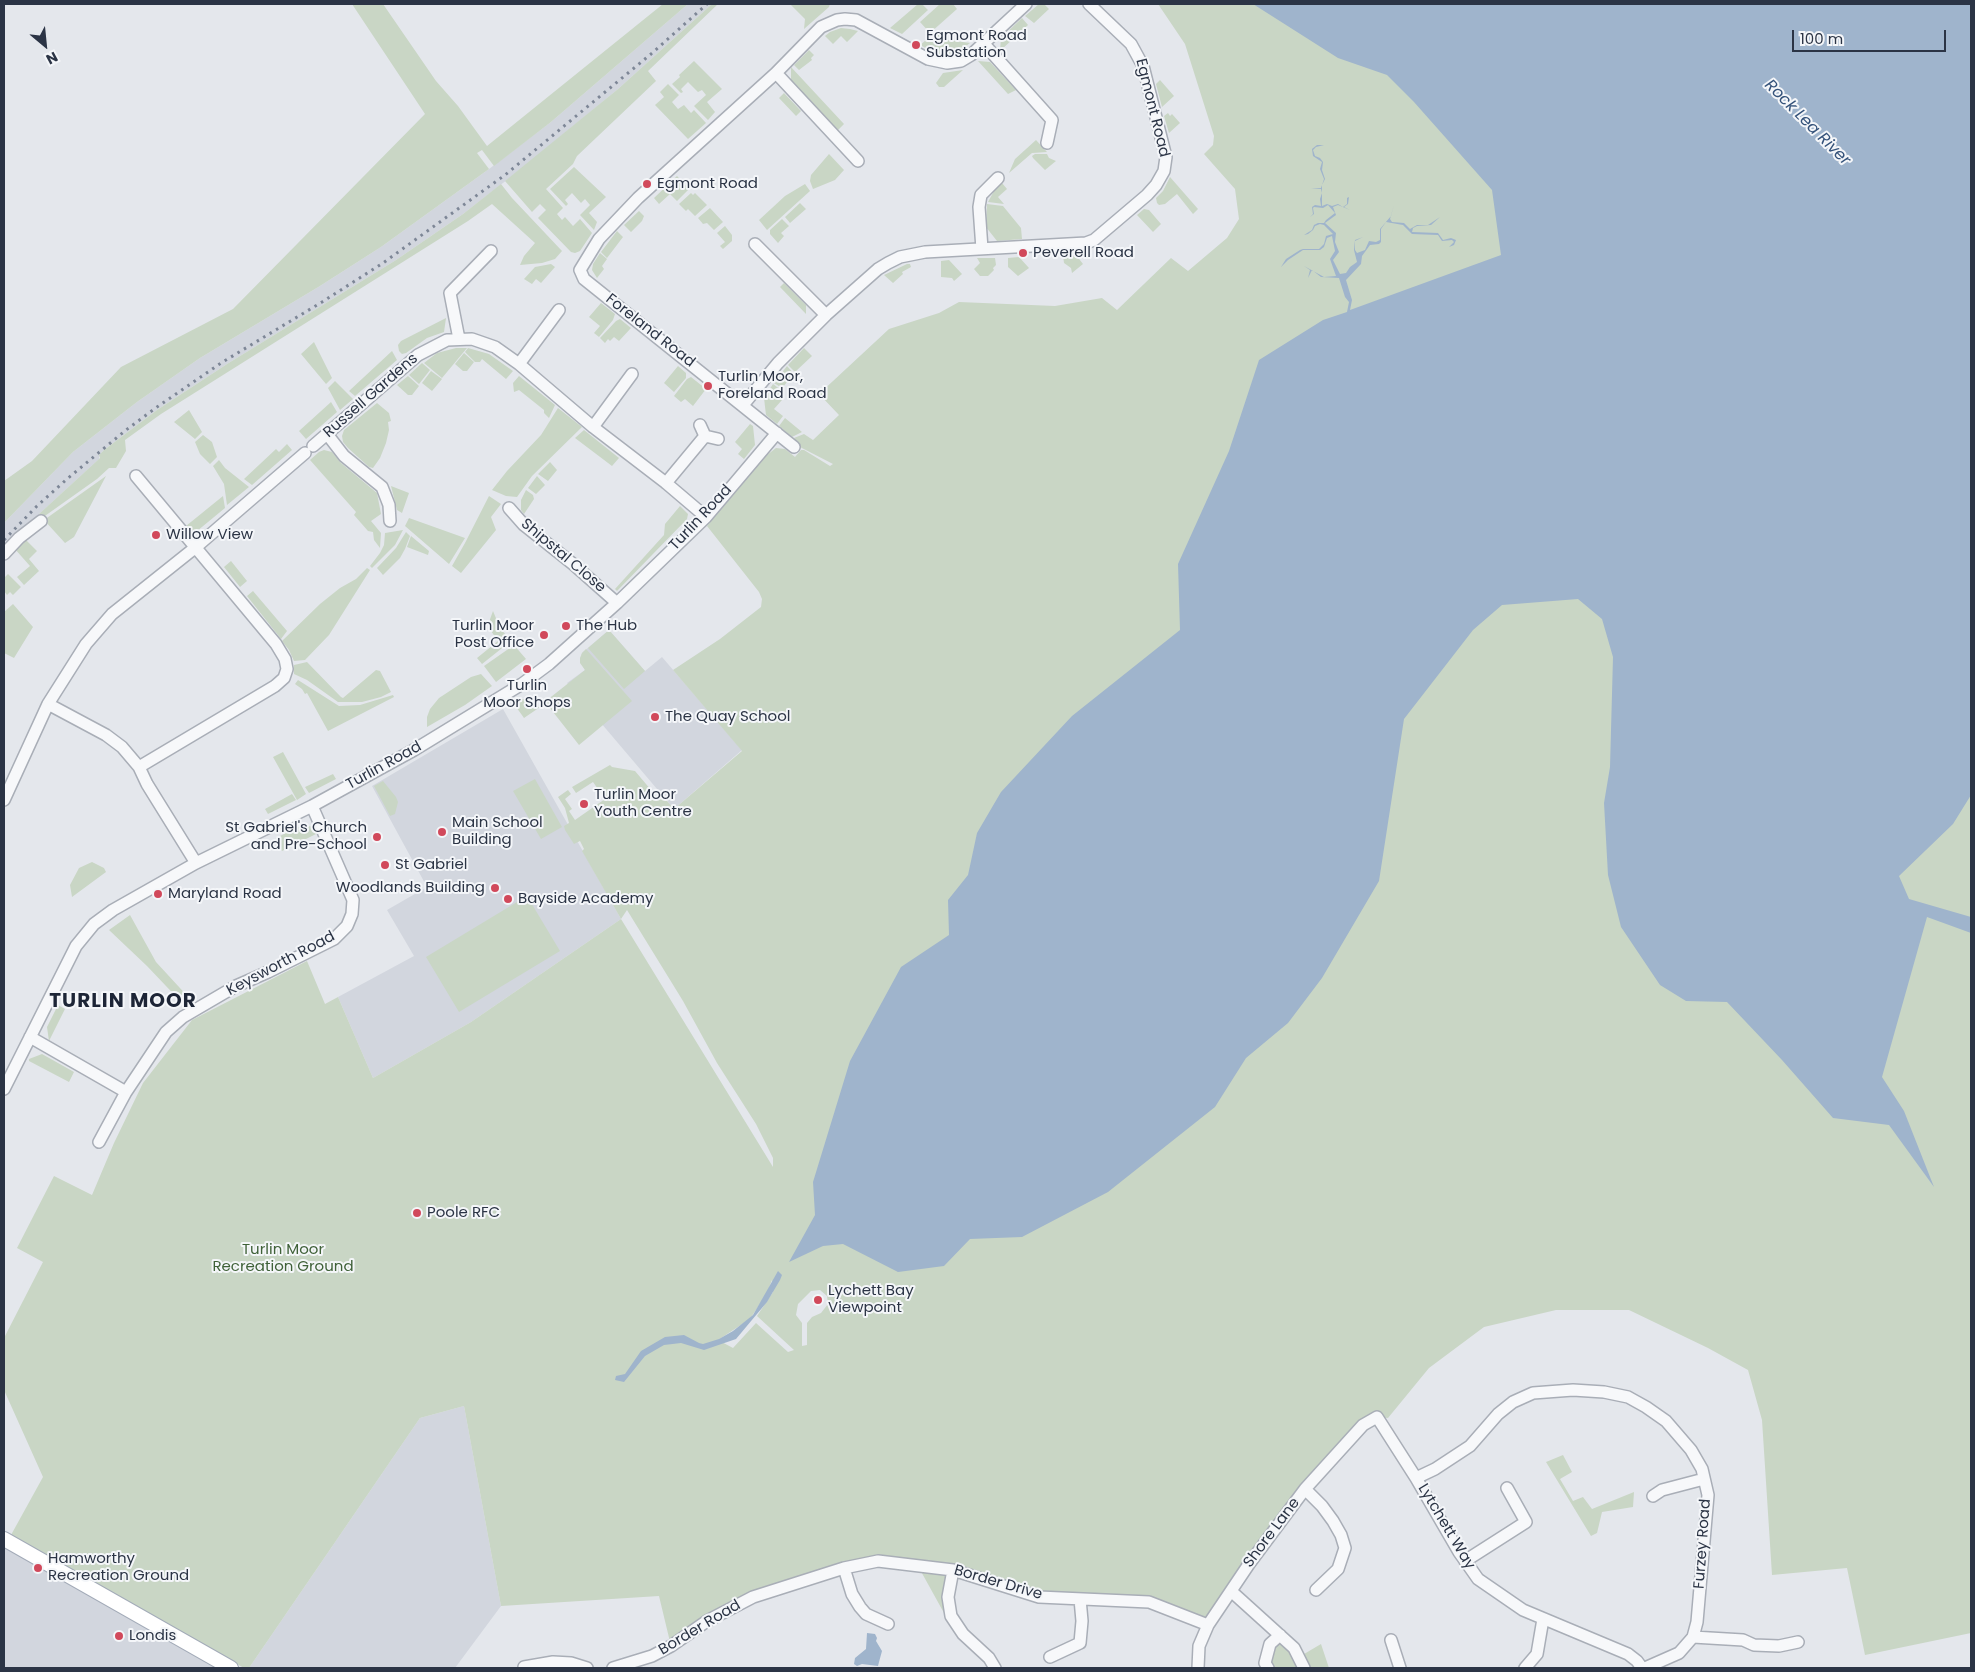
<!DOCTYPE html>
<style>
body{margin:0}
#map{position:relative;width:1975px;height:1672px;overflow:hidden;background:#e4e7ec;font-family:Poppins,sans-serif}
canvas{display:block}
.frame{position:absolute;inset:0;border:5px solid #2b3445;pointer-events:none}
.north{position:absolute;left:20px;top:20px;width:50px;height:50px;-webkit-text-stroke:4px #f4f6f9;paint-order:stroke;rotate:152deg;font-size:14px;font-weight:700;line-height:20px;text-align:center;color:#2b3445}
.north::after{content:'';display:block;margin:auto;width:18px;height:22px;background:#2b3445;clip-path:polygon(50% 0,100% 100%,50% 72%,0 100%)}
.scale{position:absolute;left:1792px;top:30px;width:154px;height:22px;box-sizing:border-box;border:2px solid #2b3445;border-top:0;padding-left:6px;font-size:15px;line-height:18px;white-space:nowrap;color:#2b3445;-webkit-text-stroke:4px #f4f6f9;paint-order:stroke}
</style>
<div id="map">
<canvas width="1975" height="1672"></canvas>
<div class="frame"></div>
<div class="north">N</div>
<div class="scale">100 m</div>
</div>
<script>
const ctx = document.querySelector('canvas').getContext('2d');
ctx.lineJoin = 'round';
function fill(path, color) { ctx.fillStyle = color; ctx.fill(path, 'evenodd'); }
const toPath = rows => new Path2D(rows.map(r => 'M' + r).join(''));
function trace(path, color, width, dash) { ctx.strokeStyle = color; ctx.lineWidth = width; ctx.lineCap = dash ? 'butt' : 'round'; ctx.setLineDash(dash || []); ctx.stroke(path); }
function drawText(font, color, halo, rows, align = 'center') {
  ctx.font = font + ' Poppins,sans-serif'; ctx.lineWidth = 4; ctx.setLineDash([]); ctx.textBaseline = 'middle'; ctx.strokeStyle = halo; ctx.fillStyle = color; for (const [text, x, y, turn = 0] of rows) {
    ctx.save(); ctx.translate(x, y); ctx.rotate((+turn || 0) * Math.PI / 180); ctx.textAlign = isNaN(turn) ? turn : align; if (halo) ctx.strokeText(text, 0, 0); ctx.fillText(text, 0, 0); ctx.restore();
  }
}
const built = toPath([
 [688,4,712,4,618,89,530,162,463,214,396,260,227,364,157,410,104,450,99,455,99,459,38,515,4,550,4,523,73,452,137,402,200,358,320,286,381,247,489,169,551,122],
 [609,630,645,671,662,657,742,750,674,809,567,683,585,670,580,661,582,653],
 [503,709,621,919,471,1022,373,1078,338,997,414,956,387,910,427,887,372,786],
 [464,1406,501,1606,455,1668,249,1668,420,1418],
 [4,1539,231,1668,4,1668]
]);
const green = toPath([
 [352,4,383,4,436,81,458,106,487,146,663,4,688,4,551,122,494,166,482,150,477,153,489,169,381,247,320,286,200,358,137,402,73,452,4,523,4,481,32,461,121,367,233,309,425,114],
 [712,4,718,4,648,71,656,81,577,156,573,164,546,189,563,208,557,214,562,220,565,217,573,226,580,219,592,233,580,251,575,253,571,252,538,218,546,210,540,204,532,212,505,181,618,89],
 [790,4,830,4,829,7,804,29,805,19],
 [918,4,922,4,928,10,902,34,890,28],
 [940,4,953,4,957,9,930,33,920,22],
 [1039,4,1044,4,1049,9,1034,23,1025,16],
 [1158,4,1644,4,1971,277,1971,1633,1865,1655,1847,1568,1772,1575,1762,1420,1748,1370,1708,1348,1629,1310,1556,1310,1484,1327,1429,1368,1388,1418,1377,1417,1305,1489,1208,1625,1149,1602,1060,1598,954,1570,951,1616,944,1613,918,1566,878,1561,753,1597,671,1646,659,1596,501,1606,464,1406,420,1418,249,1668,244,1668,11,1535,43,1477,4,1390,4,1338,43,1262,17,1248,54,1176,92,1195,114,1143,143,1083,192,1020,307,961,325,1004,338,997,373,1078,471,1022,621,919,582,851,584,849,580,841,574,844,565,830,564,826,569,823,565,808,558,797,568,790,571,794,565,799,572,809,569,811,575,820,605,799,593,782,576,793,572,787,610,765,612,767,635,771,657,797,661,794,674,809,742,751,673,670,720,639,761,607,762,599,759,592,707,526,767,455,776,448,785,449,795,457,801,450,804,450,830,466,833,464,800,447,794,438,804,434,813,440,839,415,819,394,889,329,939,313,959,302,1055,306,1102,298,1117,310,1171,258,1188,271,1227,238,1239,219,1235,189,1204,154,1213,145,1214,136,1185,44],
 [627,910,683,1001,717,1063,756,1124,773,1158,773,1167,621,919],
 [772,1280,773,1292,757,1316,794,1350,788,1352,756,1323,733,1348,718,1340,750,1319,767,1293],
 [820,1290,827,1296,828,1304,821,1313,812,1317,807,1323,807,1345,802,1346,802,1323,796,1315,798,1304,811,1291],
 [1022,18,1028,25,1000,51,1001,38],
 [841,28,850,29,858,31,847,42,841,36,833,44,825,36,830,32],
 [936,32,946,42,948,40,970,43,957,53,939,55,920,45],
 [809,50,814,55,811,58,812,60,799,70,794,65],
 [694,61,722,89,707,102,715,112,708,120,694,106,706,95,702,90,698,92,688,82,681,89,683,92,681,93,672,84,680,77,679,75],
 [978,61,990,62,1016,90,1008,94],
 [791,67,844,124,838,130,791,80],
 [963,70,944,87,939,87,936,83,943,73],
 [1160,80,1174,96,1162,107,1156,84],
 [668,84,679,95,672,102,678,109,684,105,691,113,694,110,706,123,688,139,655,105,664,97,660,92],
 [784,93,801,111,796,116,779,98],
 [1168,113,1170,116,1172,114,1180,123,1169,133,1164,116],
 [1036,140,1047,152,1032,153,1009,173,1015,159],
 [829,154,844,170,835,180,813,189,810,181,811,175],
 [1035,154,1047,154,1049,158,1056,161,1045,170,1033,158,1032,156],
 [574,167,606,197,589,213,597,222,594,230,580,215,590,205,585,199,581,203,572,193,565,200,568,204,566,206,550,189],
 [677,176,689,189,677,201,670,194,659,204,654,198],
 [1170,177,1198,209,1193,214,1177,194,1165,204,1159,205,1157,203,1156,198,1163,191],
 [1002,183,1007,189,998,197,1004,204,988,202,994,191],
 [501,184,512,198,562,251,555,259,542,263,520,265,524,256,535,243,492,204,468,221,161,414,125,440,126,451,116,468,109,468,97,479,42,518,39,514,100,458,99,455,104,450,157,410,227,364,396,260,463,214],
 [805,184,810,191,767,230,759,220,785,196],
 [691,193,693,195,695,193,707,205,695,216,688,209,686,211,679,204],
 [800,203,806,209,790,223,785,217],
 [987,204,1003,206,1021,228,1022,239,997,241,986,227],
 [710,208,723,222,714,230,707,223,703,224,698,218],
 [1144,209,1149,210,1161,224,1153,232,1137,215],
 [639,211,644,216,642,221,631,232,624,225],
 [782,219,789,226,781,233,784,236,778,243,770,234,770,230],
 [725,226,732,235,732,241,723,249,720,246,725,242,717,233],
 [617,231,623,237,607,258,601,252],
 [600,253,607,259,602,266,604,269,597,278,592,270,593,264],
 [1063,255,1076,255,1083,264,1072,273,1071,268,1064,263],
 [1019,257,1029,268,1018,276,1008,267,1008,258],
 [977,258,995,258,996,265,993,268,994,270,988,276,980,276,974,269,980,263],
 [949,260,962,274,954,281,952,278,941,277,941,261],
 [551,264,555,267,541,283,536,279,532,284,524,279,535,267],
 [907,264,910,264,911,267,902,272,903,274,893,283,884,275],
 [784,283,806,305,806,314,780,287],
 [601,303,615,314,613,320,599,337,594,333,600,326,589,317],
 [446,318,444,332,427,338,406,353,402,354,399,351,398,345,401,341],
 [620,319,631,328,619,341,614,337,610,341,608,339,605,343,600,338,616,321],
 [314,342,332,378,326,384,301,354],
 [456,348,467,348,442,378,424,363,437,353],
 [468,348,489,354,513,371,506,379,482,359,480,362,475,362,465,352],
 [804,348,812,356,795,372,788,365],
 [392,351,397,360,355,396,349,391],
 [464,353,474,362,467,371,463,371,455,364],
 [422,363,430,370,419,384,409,375],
 [678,366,686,373,686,378,674,392,664,383],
 [787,366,794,374,782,388,774,383],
 [431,371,442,379,432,391,422,383],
 [408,376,419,386,412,395,408,395,397,385],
 [519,376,555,405,549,418,544,413,544,410,519,390,514,392,513,383],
 [691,377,706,389,693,406,685,399,681,402,674,396,687,379],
 [335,381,353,399,340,410,328,388],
 [773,384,781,390,777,396,782,400,774,409,783,416,777,424,766,415,764,398],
 [331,402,337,412,306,439,299,431],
 [377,403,389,413,391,421,388,422,389,430,386,443,380,458,373,468,369,467,348,448,343,442,342,436,344,430],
 [558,408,582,427,532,476,517,497,506,496,492,490,507,471,541,435],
 [189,410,202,432,195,439,174,422],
 [785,418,802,432,792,437,779,426],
 [750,424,753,426,755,445,744,459,738,454,742,449,735,442],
 [584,430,619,458,612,466,575,438],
 [203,435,212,442,217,457,210,464,200,454,195,442],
 [287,444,292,450,252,485,244,479,276,449,279,452],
 [324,450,332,452,341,463,377,493,381,514,371,521,381,533,380,548,374,540,373,532,368,531,354,515,356,512,310,460,319,452],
 [219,460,225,468,249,487,227,505,224,484,213,466],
 [550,462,557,470,548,481,538,474],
 [106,476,74,537,65,543,44,520],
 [537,476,545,485,536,494,528,488],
 [391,486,409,493,402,513,397,510],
 [526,490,533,495,534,499,524,514,521,510,521,500],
 [223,496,225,508,191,536,185,530,186,526],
 [489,496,501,504,491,517,496,530,461,573,452,566,465,543],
 [680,506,688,514,687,519,617,591,615,589,664,535,665,524],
 [409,518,465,538,449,564,405,526],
 [403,530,395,545,372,568,370,566,380,553,384,545,385,533],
 [406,532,410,536,405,549,400,558,383,575,377,568,396,548],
 [411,536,429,551,428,555,407,547],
 [24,538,37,551,29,559,39,571,24,585,17,577,30,566,14,548],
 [231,561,247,581,240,587,224,567],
 [367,568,370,570,329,635,305,660,294,661,289,650,282,641,320,604,340,588,356,579],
 [8,574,21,587,13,595,10,592,7,595,4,591,4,578],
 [253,591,287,631,281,639,247,596],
 [13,604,33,627,14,658,4,653,4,612],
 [493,611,500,628,511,641,482,664,477,658,498,641,491,631,489,622],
 [609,630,645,671,624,689,588,648],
 [514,645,526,659,496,682,484,666],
 [586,649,632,701,579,745,546,703,524,718,514,704,521,699,526,699,537,708,585,670,580,663,580,658,582,653],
 [307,662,341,697,343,698,376,670,380,671,391,692,381,697,362,702,338,702,307,680,294,674,294,665],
 [481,674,492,686,465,705,427,727,427,717,430,709,439,698,471,677],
 [298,680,339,706,360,705,393,695,394,697,328,731,307,693,305,694,302,689,295,684],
 [283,752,306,794,297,800,273,757],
 [333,774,336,779,309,793,305,787],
 [535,779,562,827,541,839,513,791],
 [383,781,396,797,398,802,395,814,390,816,374,786],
 [292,794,296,800,268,814,265,809],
 [302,825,315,827,318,833,282,851,276,838],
 [92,862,104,868,106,872,72,897,70,885,79,868],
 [527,896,560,951,459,1012,426,957],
 [130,915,156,962,191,1000,185,1006,147,966,109,930],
 [58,1005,65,1009,49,1041,47,1027],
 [42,1054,74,1072,69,1082,29,1061,29,1059],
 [1563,1455,1572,1472,1560,1479,1573,1501,1583,1497,1592,1509,1634,1492,1633,1507,1602,1512,1597,1533,1591,1536,1546,1462],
 [1280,1635,1299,1657,1321,1644,1329,1668,1268,1668,1270,1644]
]);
const water = toPath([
 [1253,4,1971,4,1971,795,1953,824,1899,876,1909,899,1971,917,1971,933,1927,917,1882,1077,1904,1111,1934,1187,1889,1125,1833,1118,1782,1060,1727,1002,1686,1001,1660,985,1621,927,1608,875,1604,803,1610,767,1613,657,1602,619,1578,599,1502,605,1473,630,1404,719,1379,881,1322,978,1288,1023,1246,1058,1215,1107,1108,1192,1022,1237,970,1239,944,1266,898,1272,843,1244,823,1246,789,1262,815,1215,813,1182,850,1061,901,967,949,935,948,900,968,875,977,833,1001,792,1072,716,1180,630,1178,564,1229,451,1259,360,1323,320,1347,312,1349,302,1345,297,1339,278,1321,277,1312,270,1308,278,1310,270,1304,266,1324,277,1336,276,1330,259,1335,251,1332,236,1327,238,1324,247,1320,250,1303,250,1288,260,1281,267,1286,259,1300,250,1303,249,1319,249,1324,244,1326,236,1333,234,1324,225,1320,224,1315,226,1313,230,1308,234,1304,235,1312,230,1314,225,1318,223,1324,223,1326,220,1335,213,1328,205,1323,208,1314,207,1313,208,1314,214,1310,217,1313,214,1312,207,1315,205,1321,206,1320,199,1322,193,1321,189,1311,189,1321,188,1324,179,1320,169,1322,162,1313,156,1312,149,1317,145,1324,145,1316,147,1313,150,1315,156,1320,158,1323,162,1322,170,1325,179,1322,185,1322,206,1327,204,1332,206,1338,204,1343,207,1347,204,1347,198,1349,197,1348,204,1344,207,1350,210,1338,205,1333,207,1336,215,1325,223,1336,233,1335,242,1339,252,1333,260,1340,274,1346,273,1350,267,1357,262,1354,250,1355,240,1363,237,1355,241,1355,250,1357,253,1365,250,1369,241,1376,242,1380,240,1380,229,1391,216,1394,205,1390,219,1392,222,1404,223,1410,229,1417,225,1428,225,1440,217,1431,225,1417,226,1413,228,1412,232,1438,233,1443,240,1451,238,1456,240,1454,245,1449,247,1454,242,1452,240,1442,241,1438,235,1412,234,1403,225,1386,222,1381,229,1381,242,1379,244,1370,245,1362,256,1361,264,1346,280,1352,300,1350,310,1501,255,1492,190,1414,102,1387,75,1338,58],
 [778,1271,782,1275,780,1280,767,1302,736,1339,704,1350,681,1343,664,1345,645,1356,624,1382,615,1380,616,1376,625,1374,641,1351,665,1337,684,1335,699,1343,703,1344,719,1339,733,1331,753,1315],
 [867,1633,875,1634,877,1638,876,1641,882,1651,879,1662,878,1666,862,1664,857,1666,854,1664,855,1658,866,1649]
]);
const minor = toPath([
 [984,44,1052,120,1047,143],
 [776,73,858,161],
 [755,244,826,315],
 [982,249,979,207,981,195,998,178],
 [459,339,450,293,491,251],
 [519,364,559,310],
 [743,405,778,363,826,315,878,269,888,263,900,257,925,252,1086,243,1094,240,1147,195,1156,185,1164,171,1166,157,1143,66,1131,44,1089,4],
 [593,427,632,374],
 [327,434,344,456,382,487,389,505,390,521],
 [705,436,718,439],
 [313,446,418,355,447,340,472,339,495,347,519,364,593,427,666,483,706,517],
 [794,447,584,279,580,270,599,239,638,198,776,73,821,27,837,20,845,19,856,20,928,59,947,63,961,61,971,55,1026,4],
 [136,476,276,644,285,659,287,669,284,678,275,686,139,767],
 [666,483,705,436,700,425],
 [509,508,524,525,573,564,617,603],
 [4,554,19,538,41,521],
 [48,704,106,735,122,747,139,767,147,784,196,863],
 [4,800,48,704,86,644,112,614,196,547,305,453],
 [30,1037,126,1092],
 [4,1089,76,946,94,924,113,910,196,863,312,806,414,750,522,684,549,664,617,603,706,517,777,433],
 [99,1142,126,1092,166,1032,183,1017,236,986,268,972,334,939,347,926,352,914,353,900,312,806],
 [1416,1478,1435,1469,1470,1446,1498,1414,1513,1402,1533,1393,1573,1390,1604,1392,1628,1397,1646,1407,1666,1421,1691,1450,1702,1469,1708,1495,1697,1622,1693,1637],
 [1305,1489,1322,1506,1333,1521,1341,1535,1345,1548,1338,1569,1316,1590],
 [1653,1496,1662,1490,1704,1479],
 [1465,1561,1526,1522,1507,1488],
 [844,1568,852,1594,860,1607,866,1614,888,1624],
 [953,1570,948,1597,951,1616,963,1634,989,1658,995,1668],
 [1231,1591,1294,1648,1304,1668],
 [1391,1640,1400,1668],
 [1050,1657,1080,1643,1082,1621,1080,1599],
 [524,1667,553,1662,571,1663,587,1668],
 [613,1668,652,1656,671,1646,707,1621,753,1597,844,1568,878,1561,953,1570,1039,1597,1149,1602,1208,1625],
 [1198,1668,1199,1646,1208,1625,1249,1564,1305,1489,1363,1425,1377,1417,1416,1478,1459,1552,1478,1579,1523,1610,1628,1654,1637,1661,1642,1668],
 [1268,1668,1265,1663,1270,1644,1280,1635],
 [1525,1668,1537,1654,1543,1619],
 [1645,1668,1679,1653,1693,1637,1743,1640,1754,1645,1779,1646,1798,1642]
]);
const major = toPath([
 [4,1539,231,1668]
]);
const rail = toPath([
 [4,540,37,506,67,479,126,430,157,407,221,363,322,302,383,263,505,175,651,54,707,4]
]);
const markers = [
 [916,45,5,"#d1495b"],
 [647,184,5,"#d1495b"],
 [1023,253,5,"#d1495b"],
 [708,386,5,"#d1495b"],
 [156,535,5,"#d1495b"],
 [566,626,5,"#d1495b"],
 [544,635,5,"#d1495b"],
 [527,669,5,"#d1495b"],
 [655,717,5,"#d1495b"],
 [584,804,5,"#d1495b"],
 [442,832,5,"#d1495b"],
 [377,837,5,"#d1495b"],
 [385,865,5,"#d1495b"],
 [495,888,5,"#d1495b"],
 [158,894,5,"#d1495b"],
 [508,899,5,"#d1495b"],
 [417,1213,5,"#d1495b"],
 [818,1300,5,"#d1495b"],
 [38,1568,5,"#d1495b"],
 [119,1636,5,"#d1495b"]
];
const poiNames = [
 ["Egmont Road",926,36],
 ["Substation",926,53],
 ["Egmont Road",657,184],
 ["Peverell Road",1033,253],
 ["Turlin Moor,",718,377],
 ["Foreland Road",718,394],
 ["Willow View",166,535],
 ["Turlin Moor",534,626,"right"],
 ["Post Office",534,643,"right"],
 ["The Hub",576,626],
 ["Turlin",527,686,"center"],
 ["Moor Shops",527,703,"center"],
 ["The Quay School",665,717],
 ["Turlin Moor",594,795],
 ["Youth Centre",594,812],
 ["Main School",452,823],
 ["Building",452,840],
 ["St Gabriel's Church",367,828,"right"],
 ["and Pre-School",367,845,"right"],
 ["St Gabriel",395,865],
 ["Woodlands Building",485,888,"right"],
 ["Maryland Road",168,894],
 ["Bayside Academy",518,899],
 ["Poole RFC",427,1213],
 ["Lychett Bay",828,1291],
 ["Viewpoint",828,1308],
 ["Hamworthy",48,1559],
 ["Recreation Ground",48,1576],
 ["Londis",129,1636]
];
const streetNames = [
 ["Egmont Road",1152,108,76],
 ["Foreland Road",650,331,38],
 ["Russell Gardens",371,396,-41],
 ["Turlin Road",701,518,-47],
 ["Shipstal Close",563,556,40],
 ["Turlin Road",384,766,-29],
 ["Keysworth Road",281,964,-28],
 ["Lytchett Way",1446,1527,59],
 ["Shore Lane",1272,1533,-53],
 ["Furzey Road",1703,1544,-86],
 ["Border Drive",998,1583,16],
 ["Border Road",700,1628,-31]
];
const parkNames = [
 ["Turlin Moor",283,1250],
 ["Recreation Ground",283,1267]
];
const waterNames = [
 ["Rock Lea River",1807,123,45]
];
const districtNames = [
 ["TURLIN MOOR",123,1002]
];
fill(built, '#d2d6de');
fill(green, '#c9d6c5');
fill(water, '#9fb4cc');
trace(minor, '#a9aeb7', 14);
trace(major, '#a3abb8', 16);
trace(minor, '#f7f8fa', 11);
trace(major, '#fff', 14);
trace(rail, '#7d8696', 3, [2.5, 5]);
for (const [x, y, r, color] of markers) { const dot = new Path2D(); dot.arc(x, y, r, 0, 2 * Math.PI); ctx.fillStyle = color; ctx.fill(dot); trace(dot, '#f4f6f9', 2); }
drawText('15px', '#2b3445', '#f4f6f9', poiNames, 'left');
drawText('15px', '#2b3445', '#f4f6f9', streetNames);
drawText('15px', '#3f6138', '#f4f6f9', parkNames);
drawText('italic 16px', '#34527a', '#f4f6f9', waterNames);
ctx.letterSpacing = '1px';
drawText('bold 20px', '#1d2536', '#f4f6f9', districtNames);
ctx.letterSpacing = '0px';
</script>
